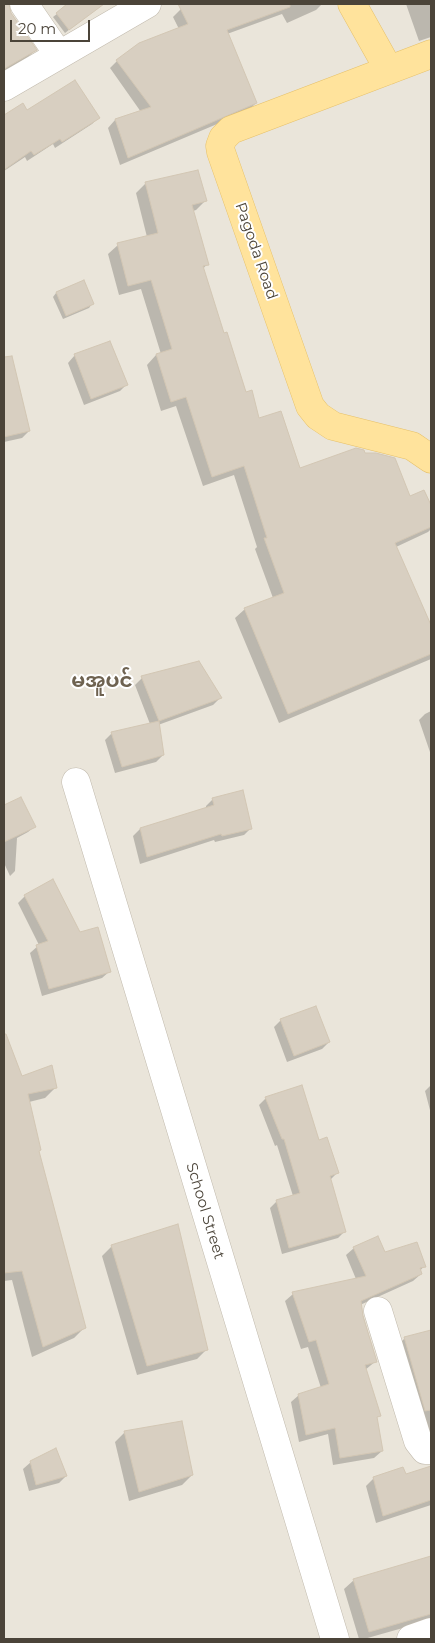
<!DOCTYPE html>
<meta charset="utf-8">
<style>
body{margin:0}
#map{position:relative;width:435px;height:1643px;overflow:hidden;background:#f6f3ec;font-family:Montserrat,sans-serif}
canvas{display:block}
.frame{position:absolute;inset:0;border:5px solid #4b4439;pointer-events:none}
.scale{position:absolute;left:10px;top:20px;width:80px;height:22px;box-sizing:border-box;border:2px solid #4b4439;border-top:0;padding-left:6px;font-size:15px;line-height:18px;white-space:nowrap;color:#4b4439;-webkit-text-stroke:4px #fff;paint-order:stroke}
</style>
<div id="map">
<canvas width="435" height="1643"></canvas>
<div class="frame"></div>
<div class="scale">20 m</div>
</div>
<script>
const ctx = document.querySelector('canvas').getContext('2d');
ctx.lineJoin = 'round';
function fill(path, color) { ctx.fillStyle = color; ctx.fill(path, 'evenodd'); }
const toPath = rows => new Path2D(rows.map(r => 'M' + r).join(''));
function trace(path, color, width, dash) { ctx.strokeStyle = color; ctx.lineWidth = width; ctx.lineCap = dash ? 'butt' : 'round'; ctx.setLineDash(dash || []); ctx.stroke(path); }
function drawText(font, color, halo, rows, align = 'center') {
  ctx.font = font + ' Montserrat,"Noto Sans Myanmar",sans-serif'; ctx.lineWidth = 4; ctx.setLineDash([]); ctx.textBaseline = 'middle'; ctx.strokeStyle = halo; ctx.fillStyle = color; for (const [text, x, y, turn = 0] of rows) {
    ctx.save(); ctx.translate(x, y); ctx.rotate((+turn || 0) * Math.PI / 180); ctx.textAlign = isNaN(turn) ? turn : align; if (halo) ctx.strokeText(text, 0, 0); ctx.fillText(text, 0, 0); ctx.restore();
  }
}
const residential = toPath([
 [4,4,431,4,431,1639,4,1639]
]);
const shadow = toPath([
 [4,4,8,4,10,13,35,50,28,57,4,71],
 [70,4,81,4,89,14,65,33,53,17],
 [192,4,322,4,316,10,287,23,282,14,227,34,256,103,248,111,120,165,108,128,115,120,141,112,110,68,117,61,179,29,173,17,181,9],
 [406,4,431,4,431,37,419,41],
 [98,118,92,124,55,148,53,144,27,161,25,157,4,171,4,135,8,132],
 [197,171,206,200,196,210,193,211,207,264,203,269,223,335,246,394,259,420,299,470,409,498,424,491,431,508,431,529,428,532,396,547,431,629,431,659,279,723,235,618,245,609,273,598,255,549,257,547,234,475,203,486,176,406,161,411,147,365,156,355,161,354,141,289,119,295,108,254,118,245,147,237,136,193,145,184],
 [83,282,92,304,89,308,63,319,53,297,56,293],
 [75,355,127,384,120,391,84,405,68,363],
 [20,394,29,431,22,438,4,442,4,399],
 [142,678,220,698,213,705,158,725,163,755,156,762,115,773,105,740,112,733,150,724,135,685],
 [431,711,431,755,419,720,425,714],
 [21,798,34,827,28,832,17,838,15,871,10,876,4,863,4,807],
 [213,799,251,828,244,835,215,842,214,840,140,864,133,836,140,829,206,808,206,806],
 [25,896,80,933,110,971,102,978,42,996,30,953,39,945,18,903],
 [281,1020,329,1042,322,1049,287,1062,274,1027],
 [4,1031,21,1077,55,1088,45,1098,29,1102,38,1152,85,1327,74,1338,32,1357,12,1280,4,1281],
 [431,1085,431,1114,425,1091],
 [266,1098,319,1141,337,1173,330,1180,345,1231,338,1238,282,1254,270,1208,277,1201,293,1196,277,1145,275,1146,259,1105],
 [112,1246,207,1349,197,1359,137,1375,102,1256],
 [354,1248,384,1254,424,1266,420,1271,421,1274,413,1281,360,1305,376,1361,365,1370,379,1415,376,1418,382,1451,374,1458,333,1465,328,1434,299,1442,291,1402,299,1395,321,1388,308,1347,301,1349,285,1301,293,1294,356,1279,346,1255],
 [431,1331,431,1445,397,1346,405,1338],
 [125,1432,192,1475,182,1485,129,1501,115,1442],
 [31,1462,66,1476,59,1483,29,1491,23,1469],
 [431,1467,431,1505,376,1523,366,1486,374,1478,405,1476],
 [431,1557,431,1620,364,1639,359,1639,344,1589,354,1580]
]);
const building = toPath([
 [4,4,9,4,11,13,37,50,4,69,4,4],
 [67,4,104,4,69,30,56,13,67,4],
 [178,4,290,4,290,7,227,30,257,103,128,158,115,119,151,107,116,60,139,43,188,24,178,4],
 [75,80,100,118,62,142,60,139,34,155,31,151,4,170,4,115,23,103,27,110,75,80],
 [198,170,207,201,192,205,209,265,203,266,224,333,227,332,246,392,252,390,259,418,281,411,300,468,356,448,364,450,365,453,376,453,395,458,410,496,424,490,431,505,431,527,395,543,431,625,431,654,288,714,244,608,284,593,264,538,267,538,244,466,212,477,186,397,171,402,156,354,172,349,151,280,128,286,117,243,158,233,145,182,198,170],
 [84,280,94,304,66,316,56,292,84,280],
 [110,341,128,385,91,399,74,354,110,341],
 [12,356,30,431,4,437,4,357,12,356],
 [199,661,222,698,159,721,141,676,199,661],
 [159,721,164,755,122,767,111,732,159,721],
 [243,790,252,829,222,836,221,834,147,857,140,828,214,805,212,798,243,790],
 [21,797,36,827,4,842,4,805,21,797],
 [53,879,80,932,98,927,111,972,49,989,36,945,48,941,24,895,53,879],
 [316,1006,330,1042,294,1056,280,1019,316,1006],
 [4,1034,6,1034,22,1076,52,1065,57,1088,28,1094,41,1150,39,1151,86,1328,43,1347,22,1271,4,1273,4,1034],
 [302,1085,319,1140,327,1137,339,1173,330,1176,346,1232,289,1248,276,1200,300,1193,284,1139,282,1139,265,1097,302,1085],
 [178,1224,208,1350,147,1366,111,1245,178,1224],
 [378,1236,385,1252,417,1242,426,1267,420,1268,422,1274,361,1301,363,1316,377,1362,365,1365,381,1416,377,1417,383,1451,340,1458,335,1428,306,1435,298,1394,329,1384,316,1340,309,1342,292,1292,366,1276,353,1247,378,1236],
 [431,1330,431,1410,425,1411,404,1337,431,1330],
 [182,1421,193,1475,139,1492,124,1431,182,1421],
 [56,1448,67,1476,36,1485,30,1461,56,1448],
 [431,1466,431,1500,383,1516,373,1477,403,1467,406,1474,431,1466],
 [431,1556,431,1614,369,1632,353,1579,431,1556]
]);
const minor = toPath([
 [24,4,59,55],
 [4,87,147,4],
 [76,782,335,1639],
 [378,1311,418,1441,425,1450,431,1450],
 [411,1639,431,1632]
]);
const major = toPath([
 [352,4,389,70],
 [431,54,231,130,223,138,220,146,221,152,310,406,318,416,333,426,412,446,431,459]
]);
const streetNames = [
 ["Pagoda Road",256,251,71],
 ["School Street",205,1211,73]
];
const districtNames = [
 ["မအူပင်",102,681]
];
fill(residential, '#eae5da');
fill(shadow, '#0003');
fill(building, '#d8cfc1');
trace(building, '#d3c7b4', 1);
trace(minor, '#c2bbae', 29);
trace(major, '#e6c16a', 29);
trace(minor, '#fff', 28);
trace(major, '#ffe39c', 28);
drawText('15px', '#4b4439', '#fff', streetNames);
drawText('bold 20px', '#6e6250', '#fff', districtNames);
</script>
